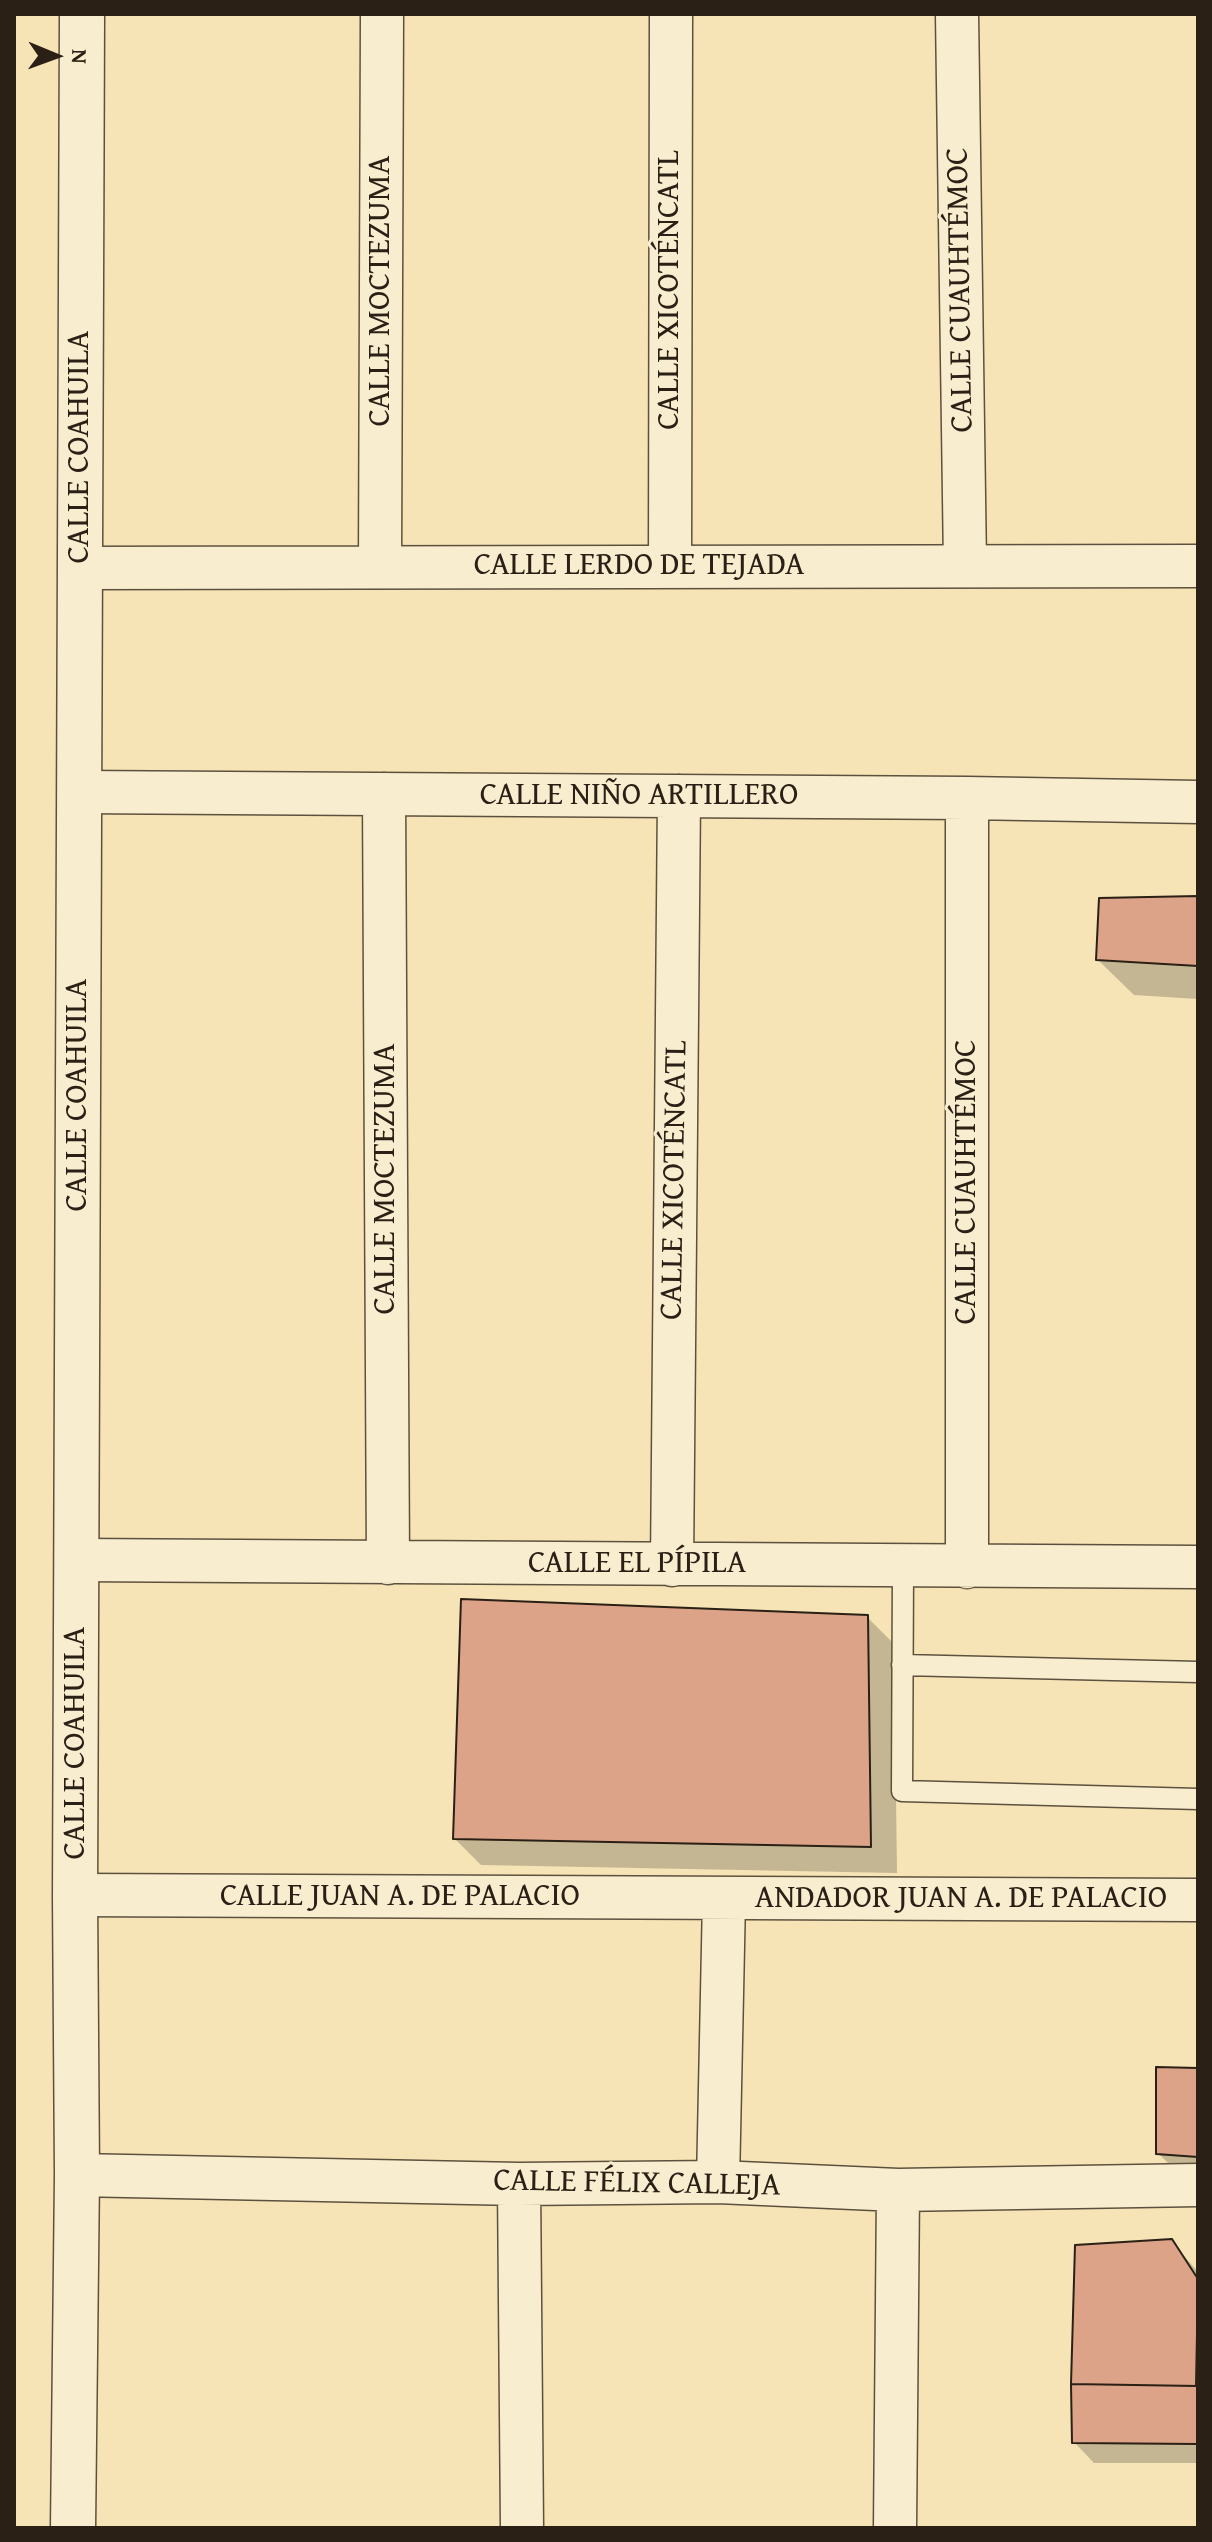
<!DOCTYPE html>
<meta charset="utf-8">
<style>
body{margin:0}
#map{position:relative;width:1212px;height:2542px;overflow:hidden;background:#f6e4b7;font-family:"Gentium Book Plus",serif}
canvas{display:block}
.frame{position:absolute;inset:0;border:16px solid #2a2015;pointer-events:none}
.north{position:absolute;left:16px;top:16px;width:80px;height:80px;-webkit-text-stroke:6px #f9edd0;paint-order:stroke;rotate:91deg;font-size:22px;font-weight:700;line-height:32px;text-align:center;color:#2a2015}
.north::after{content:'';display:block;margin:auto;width:28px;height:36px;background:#2a2015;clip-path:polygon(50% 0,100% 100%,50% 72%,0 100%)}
</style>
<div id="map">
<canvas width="1212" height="2542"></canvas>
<div class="frame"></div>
<div class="north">N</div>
</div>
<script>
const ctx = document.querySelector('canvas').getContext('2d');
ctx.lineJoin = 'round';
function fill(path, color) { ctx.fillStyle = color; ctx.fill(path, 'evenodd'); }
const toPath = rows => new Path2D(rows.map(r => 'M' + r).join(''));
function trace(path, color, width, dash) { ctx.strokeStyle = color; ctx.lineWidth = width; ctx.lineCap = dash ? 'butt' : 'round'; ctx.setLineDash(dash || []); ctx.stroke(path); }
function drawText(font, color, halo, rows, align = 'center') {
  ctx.font = font + ' "Gentium Book Plus",serif'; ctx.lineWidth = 6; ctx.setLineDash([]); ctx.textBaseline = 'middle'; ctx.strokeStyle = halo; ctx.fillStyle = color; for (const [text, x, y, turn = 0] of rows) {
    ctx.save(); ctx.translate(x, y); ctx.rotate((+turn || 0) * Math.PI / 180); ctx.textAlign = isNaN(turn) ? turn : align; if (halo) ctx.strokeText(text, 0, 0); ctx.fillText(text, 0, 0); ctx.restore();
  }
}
const shadow = toPath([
 [1198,898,1198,999,1134,995,1098,960],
 [867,1617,894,1644,897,1873,481,1865,455,1839],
 [1198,2070,1198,2169,1172,2167,1158,2153],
 [1171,2241,1198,2272,1198,2463,1094,2463,1074,2442]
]);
const building = toPath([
 [1198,896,1198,966,1096,960,1099,898,1198,896],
 [461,1599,868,1615,871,1847,453,1839,461,1599],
 [1156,2067,1198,2068,1198,2157,1156,2154,1156,2067],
 [1172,2239,1198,2279,1196,2386,1071,2384,1075,2245,1172,2239],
 [1071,2384,1198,2386,1198,2444,1072,2443,1071,2384]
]);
const service = toPath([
 [903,1566,902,1791,1198,1799],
 [902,1665,1198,1672]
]);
const minor = toPath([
 [957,14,965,565],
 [670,566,671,14],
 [380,567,382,14],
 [80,568,1198,566],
 [79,792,967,798,1198,802],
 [384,794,388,1563],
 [77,1560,1198,1567],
 [672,1565,679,796],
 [967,1567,967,798],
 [75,1895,1198,1900],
 [77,2175,519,2184,718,2182,898,2190,1198,2185],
 [718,2182,724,1899],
 [519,2184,522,2528],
 [895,2528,898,2190]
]);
const tertiary = toPath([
 [73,2528,77,2175,75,1895,82,14]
]);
const streetNames = [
 ["CALLE XICOTÉNCATL",670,290,-90],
 ["CALLE CUAUHTÉMOC",961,290,-91],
 ["CALLE MOCTEZUMA",381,291,-90],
 ["CALLE COAHUILA",80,447,-90],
 ["CALLE LERDO DE TEJADA",639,566],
 ["CALLE NIÑO ARTILLERO",639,796],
 ["CALLE COAHUILA",78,1095,-90],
 ["CALLE MOCTEZUMA",386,1179,-90],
 ["CALLE XICOTÉNCATL",675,1180,-89],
 ["CALLE CUAUHTÉMOC",967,1182,-90],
 ["CALLE EL PÍPILA",637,1564],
 ["CALLE COAHUILA",76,1743,-90],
 ["CALLE JUAN A. DE PALACIO",400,1897],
 ["ANDADOR JUAN A. DE PALACIO",961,1899],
 ["CALLE FÉLIX CALLEJA",637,2184,1]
];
fill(shadow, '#0003');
fill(building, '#dda388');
trace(building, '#2a2015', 2);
trace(service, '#5d513e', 23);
trace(minor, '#5d513e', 45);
trace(tertiary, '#5d513e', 47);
trace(service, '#f9edd0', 20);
trace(minor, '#f9edd0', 42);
trace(tertiary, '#f9edd0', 44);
drawText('32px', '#2a2015', '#f9edd0', streetNames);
</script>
